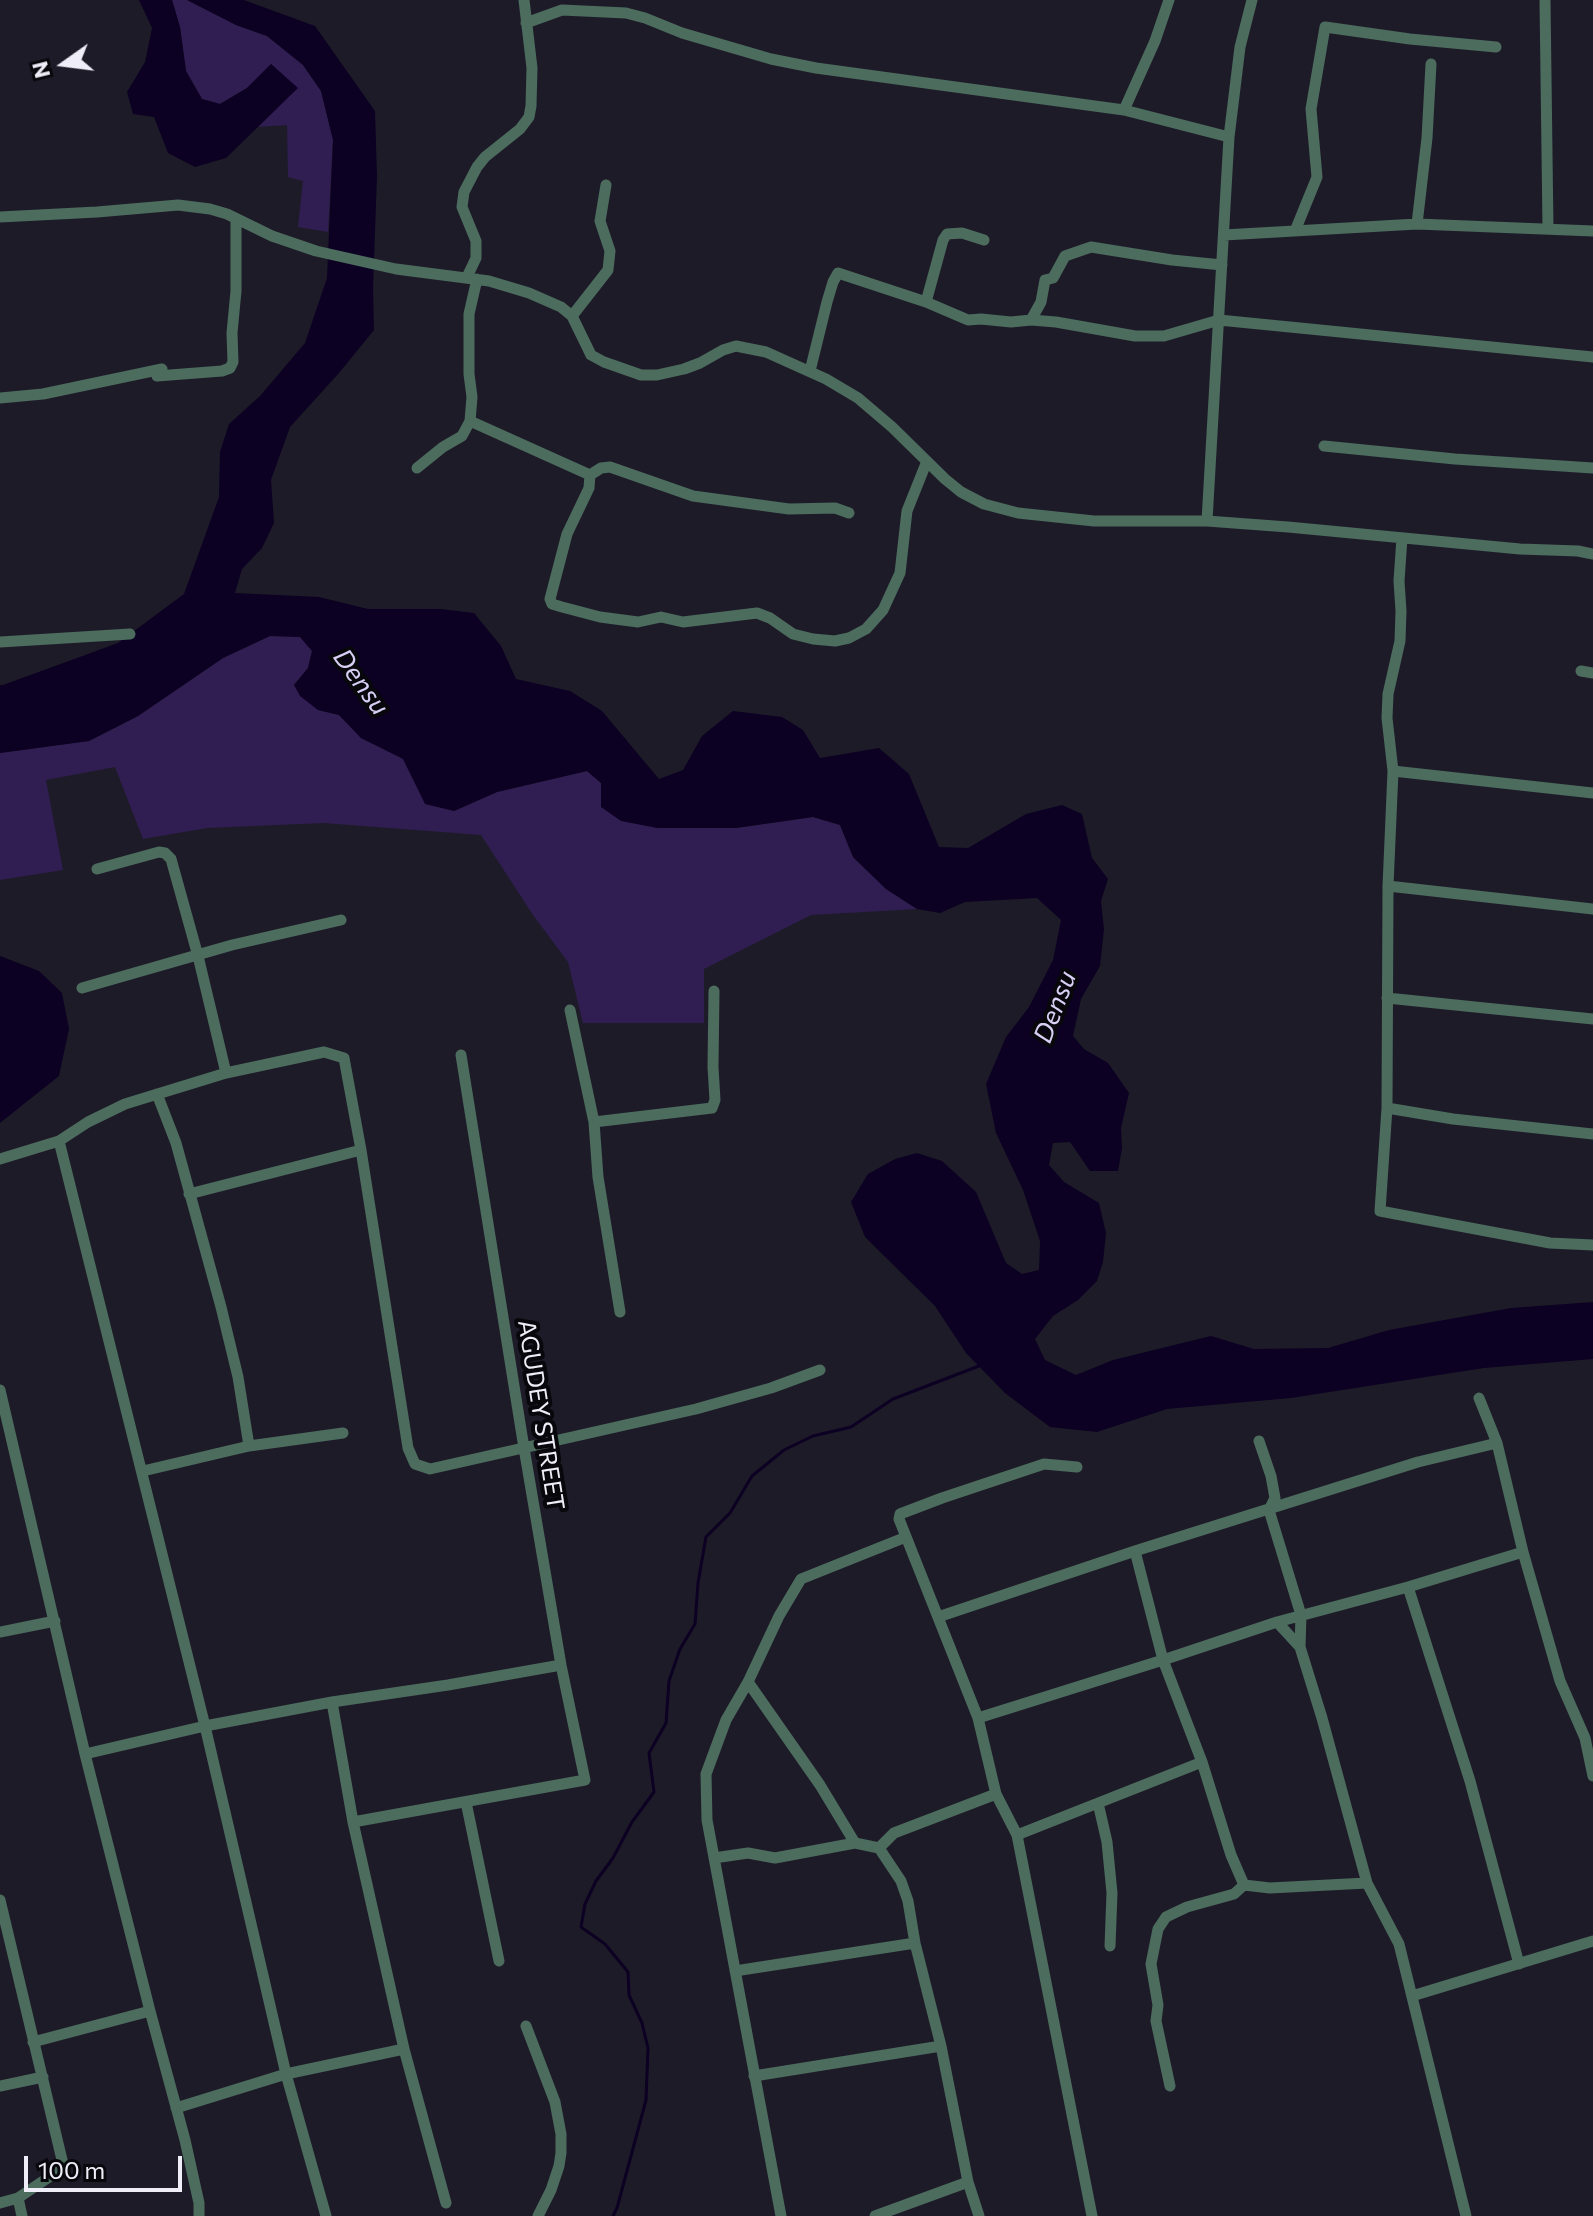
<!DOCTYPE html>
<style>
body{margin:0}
#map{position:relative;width:1593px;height:2216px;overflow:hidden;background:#1e1b28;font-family:Commissioner,sans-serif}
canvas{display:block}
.north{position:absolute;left:24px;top:24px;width:80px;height:80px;-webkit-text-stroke:6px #08070c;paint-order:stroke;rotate:256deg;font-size:22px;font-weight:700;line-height:32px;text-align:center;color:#efedf7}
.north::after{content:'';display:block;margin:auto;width:28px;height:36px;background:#efedf7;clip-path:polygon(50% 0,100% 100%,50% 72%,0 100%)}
.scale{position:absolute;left:24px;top:2156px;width:158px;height:36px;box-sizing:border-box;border:4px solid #efedf7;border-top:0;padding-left:10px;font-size:24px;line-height:28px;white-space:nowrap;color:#efedf7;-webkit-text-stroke:6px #08070c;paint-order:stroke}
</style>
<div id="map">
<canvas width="1593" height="2216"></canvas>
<div class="north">N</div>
<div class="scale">100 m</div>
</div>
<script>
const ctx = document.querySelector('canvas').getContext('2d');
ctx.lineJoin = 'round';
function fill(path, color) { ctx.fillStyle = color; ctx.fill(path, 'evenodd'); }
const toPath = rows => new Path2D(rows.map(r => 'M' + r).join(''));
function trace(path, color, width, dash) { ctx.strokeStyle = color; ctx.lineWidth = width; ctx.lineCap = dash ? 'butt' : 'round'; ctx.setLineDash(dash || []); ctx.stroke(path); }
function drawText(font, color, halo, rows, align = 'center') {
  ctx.font = font + ' Commissioner,sans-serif'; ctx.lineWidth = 8; ctx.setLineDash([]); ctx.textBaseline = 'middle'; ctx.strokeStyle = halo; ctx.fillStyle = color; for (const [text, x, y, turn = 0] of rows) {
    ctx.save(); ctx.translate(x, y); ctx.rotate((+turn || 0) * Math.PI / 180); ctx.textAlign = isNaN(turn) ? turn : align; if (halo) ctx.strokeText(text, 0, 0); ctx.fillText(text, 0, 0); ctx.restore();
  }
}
const green = toPath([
 [172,0,187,0,236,25,267,36,303,65,321,91,333,140,328,232,298,227,303,181,288,177,287,125,258,127,297,88,271,64,247,88,220,104,202,99,186,71,180,27],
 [270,636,300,637,312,651,308,668,294,685,318,710,339,715,361,738,403,758,413,777,454,811,497,792,587,771,601,783,736,828,813,817,840,825,853,857,886,889,917,909,811,915,704,969,704,1023,583,1023,568,962,533,915,481,835,324,823,207,828,143,839,115,767,46,780,63,870,0,880,0,753,89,741,138,716,223,658]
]);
const water = toPath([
 [139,0,172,0,180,27,186,71,202,99,220,104,247,88,271,64,298,88,226,158,195,167,168,153,154,117,133,114,127,92,145,62,152,28],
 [187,0,244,0,315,26,375,111,377,176,373,288,374,330,339,373,290,427,271,480,274,523,262,548,242,569,235,593,319,597,368,609,441,609,474,613,501,646,516,679,570,691,602,711,659,779,683,770,702,736,733,711,782,717,803,730,820,758,879,748,909,774,939,847,968,848,1026,814,1062,805,1082,814,1092,858,1108,879,1101,901,1104,929,1100,966,1081,999,1073,1036,1084,1049,1108,1063,1129,1093,1121,1128,1122,1148,1118,1171,1090,1171,1070,1142,1053,1143,1049,1165,1064,1182,1099,1203,1106,1233,1103,1262,1097,1281,1078,1300,1053,1316,1035,1339,1045,1360,1076,1375,1113,1360,1211,1336,1254,1349,1328,1348,1389,1330,1511,1308,1593,1302,1593,1359,1484,1368,1291,1398,1167,1409,1097,1432,1050,1427,1005,1393,966,1353,935,1306,865,1237,851,1202,868,1174,895,1159,917,1153,942,1161,976,1192,1006,1263,1022,1274,1039,1270,1040,1241,1023,1190,996,1133,986,1084,1006,1037,1029,1007,1053,960,1061,920,1037,898,965,902,940,913,917,909,886,889,853,857,840,825,813,817,736,828,657,828,621,821,601,807,601,783,587,771,497,792,454,811,425,804,403,759,361,738,339,715,318,710,300,696,294,685,308,668,312,651,300,637,270,636,223,658,138,716,89,741,0,753,0,685,3,685,118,643,184,594,219,497,220,452,229,424,260,396,305,343,327,278,333,140,321,91,303,65,267,36,236,25],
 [0,956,39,971,62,993,69,1029,59,1076,0,1123]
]);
const stream = toPath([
 [613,2216,617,2208,646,2100,648,2048,642,2023,629,1995,628,1972,605,1944,581,1927,585,1904,596,1881,613,1858,632,1822,654,1792,649,1753,666,1723,669,1681,680,1649,695,1624,698,1583,706,1537,730,1513,752,1476,784,1450,813,1436,851,1427,893,1399,979,1366]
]);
const minor = toPath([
 [1545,0,1548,229],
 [526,23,562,10,626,13,645,18,682,33,771,59,816,68,1124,110,1155,41,1169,0],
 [1124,110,1229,137],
 [0,217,97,212,178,205,210,209,227,214,272,236,316,251,396,269,489,281,529,293,561,307,572,316,591,355,604,362,641,375,657,375,684,369,700,363,723,350,736,346,766,352,826,379,858,398,892,427,945,479,961,492,984,504,1018,513,1094,521,1207,521,1288,527,1520,549,1578,551,1593,554],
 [1417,224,1427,138,1431,64],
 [1295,231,1317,177,1311,109,1325,27,1410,39,1496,47],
 [1224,235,1417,224,1593,231],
 [467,277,476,258,476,241,462,207,464,192,477,167,485,157,520,129,529,117,531,106,532,68,524,0],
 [926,302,943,240,947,234,962,233,984,240],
 [572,316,608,270,610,251,600,221,606,185],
 [1031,320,1041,302,1045,280,1053,278,1065,256,1091,247,1172,260,1222,265],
 [810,371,827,302,833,282,838,273,926,302,968,320,981,319,1011,322,1031,320,1056,322,1135,336,1164,336,1219,320,1593,357],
 [157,376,222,371,230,368,233,362,232,333,236,291,236,219],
 [0,398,43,394,162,369],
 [470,421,590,475],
 [1324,446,1455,459,1593,468],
 [417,468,443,447,462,436,470,421,472,397,469,374,469,314,477,279],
 [849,513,835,508,789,509,693,496,610,467,601,468,590,475,589,488,567,534,550,599,552,604,562,607,600,617,638,622,661,617,683,622,757,613,770,618,793,634,813,639,835,641,849,638,866,629,883,610,900,573,907,511,927,461],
 [1207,521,1229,137,1240,47,1252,0],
 [1402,538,1399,581,1401,611,1400,641,1388,694,1387,718,1393,771,1388,886,1387,1108,1380,1211,1550,1243,1593,1245],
 [0,642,130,634],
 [1581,671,1593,673],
 [1393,771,1593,793],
 [97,869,159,852,165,853,171,859,198,956,226,1073],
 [1388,886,1593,909],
 [82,988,232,945,341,920],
 [1387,998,1593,1019],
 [570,1010,594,1122,598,1177,620,1312],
 [157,1094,176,1143,221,1307,238,1377,249,1446],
 [1387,1108,1453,1119,1593,1134],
 [594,1122,712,1108,715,1100,713,1067,714,991],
 [59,1141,205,1726,286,2074,326,2216],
 [0,1159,59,1141,88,1122,125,1104,226,1073,324,1052,344,1058,361,1150,408,1448,415,1464,430,1469,696,1409,771,1388,820,1370],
 [189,1194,361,1150],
 [0,1390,85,1754,150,2011,185,2140,199,2203,199,2216],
 [1479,1398,1497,1443],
 [1259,1441,1271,1476,1275,1498,1269,1510,1301,1615,1300,1647],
 [1077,1467,1044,1464,942,1498,900,1514,899,1519,978,1718,996,1794,1017,1835,1092,2216],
 [143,1471,249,1446,343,1433],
 [1135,1551,1163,1660,1202,1762,1231,1855,1244,1885],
 [1408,1587,1470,1781,1519,1964],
 [938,1617,1135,1551,1418,1462,1497,1443,1523,1552,1560,1681,1585,1738,1593,1776],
 [1277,1622,1300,1647,1322,1718,1367,1883,1399,1944,1466,2216],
 [0,1632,55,1621],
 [748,1682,820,1785,855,1843],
 [332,1702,353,1822,404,2049,446,2203],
 [978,1718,1163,1660,1277,1622,1408,1587,1523,1552],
 [85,1754,205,1726,332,1702,448,1685,561,1665],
 [466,1802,499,1961],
 [1098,1803,1107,1842,1112,1893,1110,1946],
 [353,1822,585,1780,561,1665,524,1448,461,1055],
 [1017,1835,1202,1762],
 [879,1848,894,1833,996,1794],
 [714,1858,748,1853,775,1858,855,1843,879,1848,901,1881,908,1901,915,1943,941,2046,968,2182,979,2216],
 [0,1900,63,2164,61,2169,18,2198,0,2203],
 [735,1971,915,1943],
 [1412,1996,1593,1941],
 [526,2026,555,2102,561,2134,561,2153,559,2166,551,2190,538,2216],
 [33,2042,150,2011],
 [754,2076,941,2046],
 [0,2086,43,2077],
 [1170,2086,1156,2021,1158,2005,1151,1964,1158,1929,1166,1917,1187,1907,1234,1894,1244,1885,1270,1888,1367,1883],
 [176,2108,286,2074,404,2049],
 [18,2198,22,2216],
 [781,2216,707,1820,706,1774,726,1720,748,1682,779,1616,801,1579,906,1537],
 [875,2216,968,2182]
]);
const streetNames = [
 ["AGUDEY STREET",541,1415,81]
];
const waterNames = [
 ["Densu",361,682,54],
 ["Densu",1055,1007,-69]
];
fill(green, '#301e52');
fill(water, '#0c0023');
trace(stream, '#0c0023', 3);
trace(minor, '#4c6c5e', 11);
drawText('24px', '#efedf7', '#08070c', streetNames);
drawText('italic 26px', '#d7cff4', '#08070c', waterNames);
</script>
